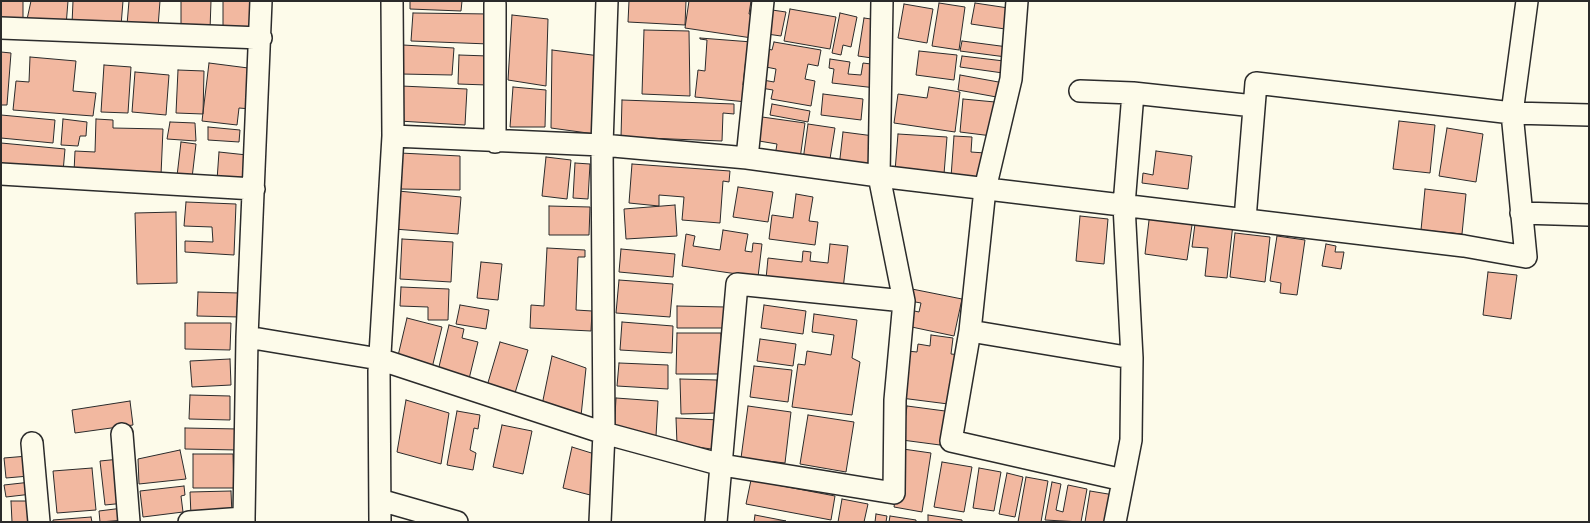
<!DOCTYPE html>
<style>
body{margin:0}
#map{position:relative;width:1590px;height:523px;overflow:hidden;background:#fdfbea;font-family:Commissioner,sans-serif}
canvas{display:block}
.frame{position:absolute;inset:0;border:2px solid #2b2b2b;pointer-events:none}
</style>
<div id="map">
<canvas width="1590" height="523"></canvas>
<div class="frame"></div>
</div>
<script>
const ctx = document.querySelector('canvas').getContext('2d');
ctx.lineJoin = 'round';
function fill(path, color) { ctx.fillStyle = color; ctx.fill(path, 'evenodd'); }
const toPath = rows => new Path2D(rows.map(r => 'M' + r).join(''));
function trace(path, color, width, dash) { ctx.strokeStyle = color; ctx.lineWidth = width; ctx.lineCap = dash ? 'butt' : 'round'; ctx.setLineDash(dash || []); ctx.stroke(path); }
const building = toPath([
 [1,1,23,1,23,24,1,23,1,1],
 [31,1,68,1,66,26,26,24,31,1],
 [73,1,123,1,121,26,72,24,73,1],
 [129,1,160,1,158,27,127,25,129,1],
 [181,1,211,1,210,30,181,29,181,1],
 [223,1,251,1,250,31,223,31,223,1],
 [410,1,462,1,461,11,410,9,410,1],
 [629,1,686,1,685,25,628,22,629,1],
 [689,1,751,1,749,14,755,15,752,38,685,28,689,1],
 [939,3,965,7,959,50,932,46,939,3],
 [975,3,1015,9,1012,30,971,24,975,3],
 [904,4,933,9,927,43,898,38,904,4],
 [790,9,836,17,830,49,784,41,790,9],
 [772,10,786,12,781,36,767,34,772,10],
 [413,13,490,14,489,44,411,41,413,13],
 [840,13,857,17,851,47,843,45,841,55,832,53,840,13],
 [512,15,548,19,546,86,508,80,512,15],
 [864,18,878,20,872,58,858,56,864,18],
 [644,30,689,31,690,96,642,94,644,30],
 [700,38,752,42,751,56,746,59,743,85,748,87,747,102,695,97,698,70,705,71,707,40,700,39,700,38],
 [962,41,1008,47,1006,57,960,51,962,41],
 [774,42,821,50,818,66,808,64,805,79,815,81,811,106,771,99,773,90,761,88,763,80,774,82,776,69,761,66,764,48,772,50,774,42],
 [403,45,454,48,452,75,401,74,403,45],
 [552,50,600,56,595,134,551,128,552,50],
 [919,51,957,55,954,80,916,75,919,51],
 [1,52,11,53,7,105,1,105,1,52],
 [459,55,488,56,487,85,458,84,459,55],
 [962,56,1004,61,1003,73,960,67,962,56],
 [30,57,76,61,73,91,96,93,93,116,13,110,16,81,29,82,30,57],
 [830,59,850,62,848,74,861,75,863,63,879,65,876,88,832,83,834,69,829,68,830,59],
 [209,63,256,69,251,109,239,108,237,125,202,121,209,63],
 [104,65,131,67,128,113,101,112,104,65],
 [178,70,204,71,203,114,176,113,178,70],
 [135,72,169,75,166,115,132,112,135,72],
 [960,75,1004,83,1002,98,958,90,960,75],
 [401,86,467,89,465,125,399,121,401,86],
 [513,87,546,90,545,127,510,127,513,87],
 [929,87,960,92,955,132,894,123,898,94,927,98,929,87],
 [823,94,863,99,861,120,821,115,823,94],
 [963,99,995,102,992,136,960,132,963,99],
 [622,100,734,104,734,114,723,113,722,141,621,137,622,100],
 [772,104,810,111,808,122,770,115,772,104],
 [1,115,55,120,53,143,1,138,1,115],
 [762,117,805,123,800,159,775,156,777,144,759,141,762,117],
 [63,119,87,122,86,136,80,136,78,146,61,145,63,119],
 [96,119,113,120,113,128,163,129,161,175,74,172,75,151,95,152,96,119],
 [1399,121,1435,125,1430,173,1393,169,1399,121],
 [170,122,195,123,196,141,167,139,170,122],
 [808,124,835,128,829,165,803,160,808,124],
 [208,127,240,130,239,142,208,140,208,127],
 [1447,128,1483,134,1476,182,1439,176,1447,128],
 [843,132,874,136,870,170,839,167,843,132],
 [898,134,947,137,944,174,895,171,898,134],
 [954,136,972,137,971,152,985,153,983,179,951,177,954,136],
 [181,142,196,144,192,178,177,176,181,142],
 [1,143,65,149,63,172,1,166,1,143],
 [1156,151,1192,156,1188,189,1142,183,1143,173,1153,175,1156,151],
 [219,152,247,155,245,183,217,180,219,152],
 [400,153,460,156,460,190,400,189,400,153],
 [546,157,571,160,567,199,542,196,546,157],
 [575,163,590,164,588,199,573,198,575,163],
 [632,164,730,171,729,182,723,181,720,223,682,220,684,197,659,195,659,206,629,203,632,164],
 [738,187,773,192,768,222,733,217,738,187],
 [1425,189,1466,194,1462,234,1421,230,1425,189],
 [398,191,461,197,458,234,394,229,398,191],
 [796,194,813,197,809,221,818,222,815,245,769,239,772,215,793,218,796,194],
 [186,202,236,204,234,255,185,252,185,241,213,242,212,227,184,226,186,202],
 [675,205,677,236,626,239,624,209,675,205],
 [549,206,590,207,589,235,549,235,549,206],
 [176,212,177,283,137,284,135,213,176,212],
 [1150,212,1193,218,1187,260,1145,254,1150,212],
 [1080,216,1108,219,1104,264,1076,261,1080,216],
 [1195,224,1233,224,1227,278,1205,276,1208,248,1192,247,1195,224],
 [723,230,748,234,745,251,752,252,753,243,762,244,758,277,682,266,686,234,695,236,693,246,720,250,723,230],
 [1235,233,1270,237,1265,282,1230,277,1235,233],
 [1277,236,1305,240,1297,295,1280,293,1281,283,1270,281,1277,236],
 [402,239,453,242,451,282,400,279,402,239],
 [830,244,848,246,843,289,766,279,768,258,802,262,803,251,811,252,810,261,828,263,830,244],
 [1326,244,1336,246,1335,252,1344,252,1341,269,1322,266,1326,244],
 [547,248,585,250,585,257,578,257,576,310,592,311,591,331,530,328,531,305,544,306,547,248],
 [621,249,675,254,673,277,619,272,621,249],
 [481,262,502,264,498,300,477,298,481,262],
 [1488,272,1517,275,1511,319,1483,315,1488,272],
 [619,280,673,284,670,317,616,313,619,280],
 [401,287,449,289,448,320,428,320,428,307,400,306,401,287],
 [912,289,962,299,954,336,907,326,910,310,919,312,921,303,910,301,912,289],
 [198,292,240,293,240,317,197,316,198,292],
 [460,305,489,310,486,329,456,324,460,305],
 [764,305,806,311,803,334,761,328,764,305],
 [677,306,726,307,726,328,677,328,677,306],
 [814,314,857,320,852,358,860,362,852,415,792,407,798,364,805,365,807,351,831,355,834,335,812,332,814,314],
 [407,318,442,327,432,368,397,360,407,318],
 [622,322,673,326,672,353,620,350,622,322],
 [185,323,231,323,230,350,185,349,185,323],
 [449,325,464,329,462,338,478,342,469,379,438,371,449,325],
 [677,333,721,333,721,374,676,374,677,333],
 [931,335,953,338,951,354,962,355,956,405,901,398,907,351,917,352,918,344,930,346,931,335],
 [760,339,796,344,793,366,757,361,760,339],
 [500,342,528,350,515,393,487,386,500,342],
 [552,356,586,368,581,416,542,405,552,356],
 [230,359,231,385,192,387,190,361,230,359],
 [619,363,668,365,668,389,617,386,619,363],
 [754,366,792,370,788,402,750,397,754,366],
 [680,379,717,380,719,413,681,414,680,379],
 [190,395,230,396,230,420,189,419,190,395],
 [616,398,658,401,656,436,614,433,616,398],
 [406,400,449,413,441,464,397,452,406,400],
 [130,401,133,425,75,433,72,410,130,401],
 [748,406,791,412,785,463,741,458,748,406],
 [907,406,945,411,940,445,902,440,907,406],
 [457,411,480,415,478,429,474,428,470,450,476,453,473,470,447,465,457,411],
 [808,415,854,422,846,472,800,464,808,415],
 [676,418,720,420,718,450,677,444,676,418],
 [502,425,532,431,523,474,493,467,502,425],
 [185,428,239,429,238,450,185,449,185,428],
 [572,447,601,456,598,497,563,488,572,447],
 [903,449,931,453,922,512,894,507,903,449],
 [180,450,186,479,139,484,138,459,180,450],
 [193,454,233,454,234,488,193,488,193,454],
 [28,456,29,476,6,478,4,458,28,456],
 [120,459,125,503,105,505,100,461,120,459],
 [942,462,972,467,964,512,934,507,942,462],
 [92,468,96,510,57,513,53,471,92,468],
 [979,468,1001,472,994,511,973,508,979,468],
 [1007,473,1023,477,1015,517,999,514,1007,473],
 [1026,477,1048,481,1041,522,1018,522,1026,477],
 [751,480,835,496,831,520,746,504,751,480],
 [31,482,32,494,6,497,4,485,31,482],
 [1052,482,1061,484,1056,510,1063,512,1068,485,1087,489,1081,522,1045,520,1052,482],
 [184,486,185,495,181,496,183,512,143,517,140,491,184,486],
 [231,491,232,515,191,516,190,492,231,491],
 [1090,491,1114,495,1109,522,1085,522,1090,491],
 [842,499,868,504,864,522,838,522,842,499],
 [11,501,35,501,35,522,12,522,11,501],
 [123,508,125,520,100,522,99,511,123,508],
 [876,514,887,516,886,522,875,522,876,514],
 [755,515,786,521,754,522,755,515],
 [928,515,962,520,962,522,928,522,928,515],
 [890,516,916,520,916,522,889,522,890,516],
 [91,517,92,522,53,522,53,520,91,517]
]);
const minor = toPath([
 [882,1,879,176,1464,246,1526,257,1512,113,1256,83,1245,219],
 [1527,1,1512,113,1589,115],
 [495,4,495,142],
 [1,28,261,38],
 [1080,91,1133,93,1254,106],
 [393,136,602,145,747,158,879,176,904,301,737,284,716,522],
 [747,158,763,1],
 [1,174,254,189],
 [1521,213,1589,215],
 [970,331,985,189,1011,79,1017,1],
 [247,337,379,359,604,433,722,465,894,493,895,400,904,301],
 [122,434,129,522],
 [32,443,39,522],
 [1123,480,951,441,970,331,1132,358],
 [380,500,457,522],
 [244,518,247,337,261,1],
 [189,522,244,518,244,522],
 [380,522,379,371,393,136,392,1],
 [600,522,604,433,602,145,607,1],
 [1115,522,1131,440,1132,358,1124,205,1133,93]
]);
fill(building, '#f2b8a0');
trace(building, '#2b2b2b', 1);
trace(minor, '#2b2b2b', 24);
trace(minor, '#fdfbea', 21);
</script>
